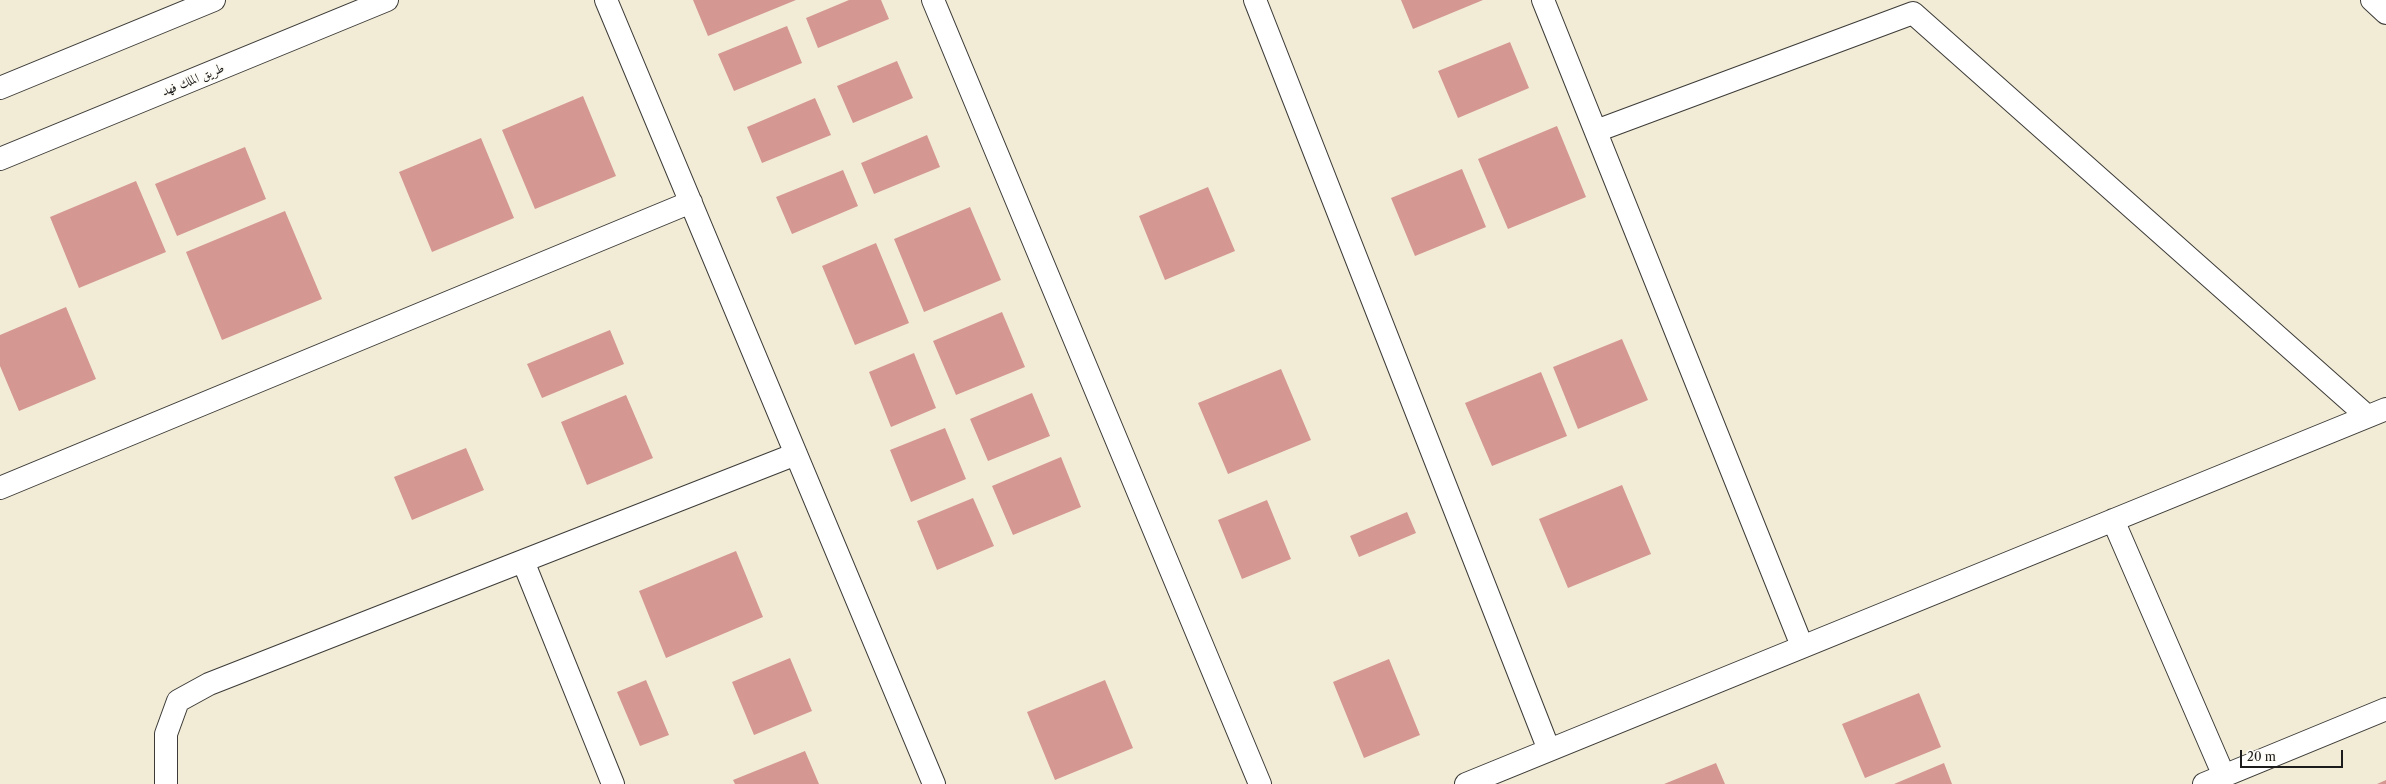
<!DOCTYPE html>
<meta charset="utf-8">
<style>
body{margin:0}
#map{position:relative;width:2386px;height:784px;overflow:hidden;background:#f2ecd6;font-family:"Libre Caslon Text",serif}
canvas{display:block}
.scale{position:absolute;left:2240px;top:750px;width:103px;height:18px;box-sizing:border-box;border:2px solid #1c1c1c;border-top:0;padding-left:5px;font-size:12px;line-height:14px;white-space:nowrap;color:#1c1c1c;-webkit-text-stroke:3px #fdfcf7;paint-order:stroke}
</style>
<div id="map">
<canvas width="2386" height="784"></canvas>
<div class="scale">20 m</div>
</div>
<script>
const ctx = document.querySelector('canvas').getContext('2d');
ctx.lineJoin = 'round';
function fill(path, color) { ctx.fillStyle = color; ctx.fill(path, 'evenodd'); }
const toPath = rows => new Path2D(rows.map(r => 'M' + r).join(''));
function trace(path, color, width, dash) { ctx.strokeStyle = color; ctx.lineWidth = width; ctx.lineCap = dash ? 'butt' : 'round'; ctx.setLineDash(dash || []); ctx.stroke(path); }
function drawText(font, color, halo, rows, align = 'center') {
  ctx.font = font + ' "Libre Caslon Text",Amiri,serif'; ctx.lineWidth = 3.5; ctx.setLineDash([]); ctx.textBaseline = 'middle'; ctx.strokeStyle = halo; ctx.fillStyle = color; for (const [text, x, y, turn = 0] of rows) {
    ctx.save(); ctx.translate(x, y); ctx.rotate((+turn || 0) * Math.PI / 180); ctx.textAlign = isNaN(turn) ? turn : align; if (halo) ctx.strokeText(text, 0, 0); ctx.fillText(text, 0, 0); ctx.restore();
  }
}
const building = toPath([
 [693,0,796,0,708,36],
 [849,0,881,0,889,19,818,48,806,18],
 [1401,0,1483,0,1413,29],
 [787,26,802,63,734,91,718,54],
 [1510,42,1529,88,1458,118,1438,71],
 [897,61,913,98,853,123,837,86],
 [583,96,616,176,535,209,502,130],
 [815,98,831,135,762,163,747,127],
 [1557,126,1586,197,1508,229,1478,159],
 [927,135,940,167,874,194,861,163],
 [481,138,514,218,432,252,399,172],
 [245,147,266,199,177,236,155,184],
 [1462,169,1486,227,1415,256,1391,198],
 [843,170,858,206,792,234,776,197],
 [136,181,166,252,79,288,50,217],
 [1208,187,1235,251,1165,280,1139,216],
 [970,207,1001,280,924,312,894,239],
 [285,211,322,299,222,340,186,252],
 [876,243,909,323,855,345,822,266],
 [66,307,96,379,19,411,0,366,0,335],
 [1002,312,1025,367,956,395,933,341],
 [610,330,624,364,542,398,527,364],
 [1622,339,1648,400,1578,429,1553,367],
 [914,353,936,408,891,427,869,372],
 [1281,369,1311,440,1228,474,1198,403],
 [1541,372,1567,436,1492,466,1465,403],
 [1032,393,1050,436,988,461,970,419],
 [626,395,653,458,587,485,561,422],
 [945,428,966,479,911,502,890,450],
 [466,448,484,490,412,520,394,477],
 [1061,457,1081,507,1013,535,992,486],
 [1622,485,1651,554,1568,588,1539,519],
 [973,498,994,546,937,570,917,521],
 [1267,500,1291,559,1242,579,1218,520],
 [1407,512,1416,533,1359,557,1350,536],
 [736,551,763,617,666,658,639,591],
 [790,658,812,711,754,735,732,682],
 [1389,659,1420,735,1364,758,1333,682],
 [646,680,669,735,640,746,617,692],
 [1105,680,1133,748,1055,780,1027,712],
 [1919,693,1941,747,1865,778,1842,724],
 [805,751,819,784,735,784,733,780],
 [1716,763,1725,784,1664,784],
 [1944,763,1952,784,1894,784],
 [2386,780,2386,784,2377,784]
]);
const street = toPath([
 [606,0,934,784],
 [933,0,1260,784],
 [1255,0,1549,750],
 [1543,0,1802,646],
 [2372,0,2386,13],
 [1596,131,1913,13,2367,416],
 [0,488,691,202],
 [2113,520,2224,776],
 [523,561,613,784],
 [166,784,166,734,178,701,209,684,796,454],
 [1466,784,2386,409],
 [2204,784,2386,709]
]);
const secondary = toPath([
 [0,88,214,0],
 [0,159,387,0]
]);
const streetNames = [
 ["طريق الملك فهد",193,80,-22]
];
fill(building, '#d49792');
trace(street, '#3c3b38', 24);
trace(secondary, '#3c3b38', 24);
trace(street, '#fff', 22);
trace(secondary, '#fff', 22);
drawText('13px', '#1c1c1c', '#fdfcf7', streetNames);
</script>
